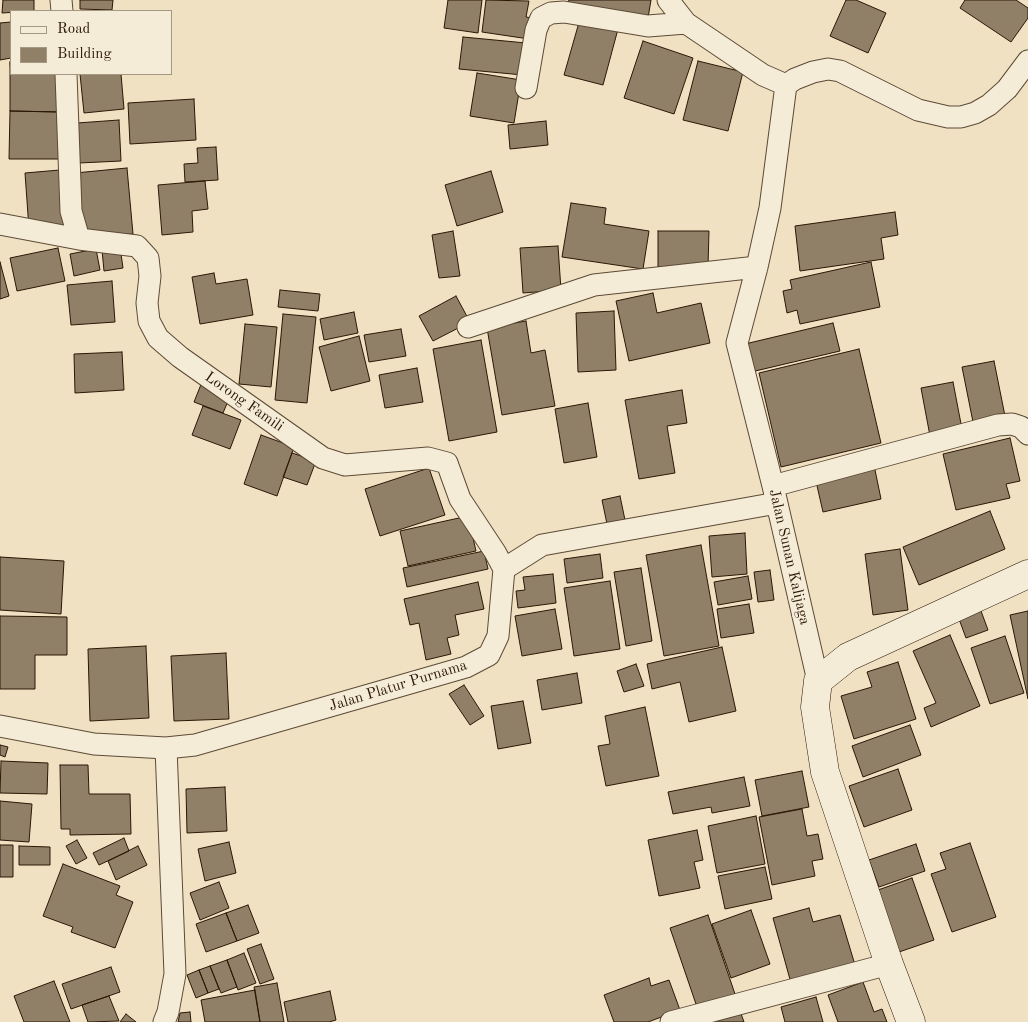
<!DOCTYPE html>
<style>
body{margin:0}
#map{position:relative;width:1028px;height:1022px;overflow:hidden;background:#f0e1c3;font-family:"Old Standard TT",serif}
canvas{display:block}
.legend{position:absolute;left:10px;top:10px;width:162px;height:65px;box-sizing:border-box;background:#f5ecd8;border:1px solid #a49784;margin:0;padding:6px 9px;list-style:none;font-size:15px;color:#2b1706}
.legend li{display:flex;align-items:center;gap:10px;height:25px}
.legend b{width:25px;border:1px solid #a49784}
</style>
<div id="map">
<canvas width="1028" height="1022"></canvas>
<ul class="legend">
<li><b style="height:6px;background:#f5ecd8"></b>Road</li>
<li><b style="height:14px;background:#918068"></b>Building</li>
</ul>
</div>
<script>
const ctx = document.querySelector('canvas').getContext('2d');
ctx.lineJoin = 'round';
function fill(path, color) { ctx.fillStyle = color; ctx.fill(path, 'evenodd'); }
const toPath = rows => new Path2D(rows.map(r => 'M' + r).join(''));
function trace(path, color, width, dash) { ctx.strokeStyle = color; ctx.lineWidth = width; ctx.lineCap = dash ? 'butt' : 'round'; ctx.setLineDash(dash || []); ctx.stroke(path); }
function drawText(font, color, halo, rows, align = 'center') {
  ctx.font = font + ' "Old Standard TT",serif'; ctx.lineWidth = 5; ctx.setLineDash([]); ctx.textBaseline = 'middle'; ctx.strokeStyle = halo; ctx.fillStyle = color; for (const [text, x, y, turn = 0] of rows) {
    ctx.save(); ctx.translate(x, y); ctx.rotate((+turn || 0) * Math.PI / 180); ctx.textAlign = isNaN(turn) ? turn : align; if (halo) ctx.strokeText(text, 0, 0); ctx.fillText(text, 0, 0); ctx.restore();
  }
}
const building = toPath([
 [3,0,34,0,34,11,2,13,3,0],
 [80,0,113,0,112,10,80,9,80,0],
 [448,0,482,0,478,33,444,28,448,0],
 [486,0,529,1,526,17,532,18,529,39,482,32,486,0],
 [569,0,651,0,648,18,568,3,569,0],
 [846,0,856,0,886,13,868,53,830,36,846,0],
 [965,0,1016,0,1028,8,1028,18,1011,42,960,8,965,0],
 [580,19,618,29,603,85,564,75,580,19],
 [11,22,11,58,0,60,0,23,11,22],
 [463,37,526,43,523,75,459,69,463,37],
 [643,41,693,58,674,114,624,98,643,41],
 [698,61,743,72,728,131,683,120,698,61],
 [10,62,11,74,60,74,60,112,10,111,10,62],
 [477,73,521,80,514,123,470,116,477,73],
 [80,74,121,74,124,109,84,113,80,74],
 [194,99,196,140,130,144,128,103,194,99],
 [10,111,60,112,59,159,9,159,10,111],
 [119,120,121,161,79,163,77,123,119,120],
 [546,121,548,145,510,149,508,125,546,121],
 [216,147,218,180,185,182,184,164,198,163,197,148,216,147],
 [127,168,133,234,82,239,75,173,127,168],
 [60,170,64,227,29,229,25,173,60,170],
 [491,171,503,212,457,226,445,185,491,171],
 [205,181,208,209,192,211,193,232,162,235,158,185,205,181],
 [571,203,606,208,604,224,649,231,643,269,562,257,571,203],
 [895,212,898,235,881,238,884,259,800,271,795,226,895,212],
 [453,231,460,276,439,278,432,235,453,231],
 [658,231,709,231,708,267,658,267,658,231],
 [558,246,561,290,523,293,520,248,558,246],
 [120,247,123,268,104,271,102,250,120,247],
 [58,248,65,281,17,291,10,258,58,248],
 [96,249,100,270,74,276,70,254,96,249],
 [0,262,9,296,0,299,0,262],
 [871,262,880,307,800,324,797,310,787,313,783,291,792,289,790,280,871,262],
 [214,273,216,284,247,279,253,315,200,324,192,277,214,273],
 [112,281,115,322,71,325,67,285,112,281],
 [280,290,320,294,318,311,278,307,280,290],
 [653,293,657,313,701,303,710,343,629,361,616,301,653,293],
 [456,296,470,322,433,341,419,316,456,296],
 [614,311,616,370,578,372,576,313,614,311],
 [354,312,358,333,324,340,320,319,354,312],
 [283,314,316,317,307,403,275,400,283,314],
 [526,321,531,353,545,350,555,406,502,415,487,328,526,321],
 [833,323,840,351,751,372,745,344,833,323],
 [245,324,277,327,271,387,239,384,245,324],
 [401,329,406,356,369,362,364,335,401,329],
 [359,336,370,381,331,391,319,347,359,336],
 [481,340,497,432,449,441,433,349,481,340],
 [859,349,881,443,781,467,759,373,859,349],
 [122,352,124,390,75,393,74,354,122,352],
 [994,361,1005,416,973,422,962,367,994,361],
 [417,368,423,402,385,408,379,375,417,368],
 [202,382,231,394,223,413,194,402,202,382],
 [953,382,962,429,930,436,921,388,953,382],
 [682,390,687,423,667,426,675,473,639,479,625,400,682,390],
 [588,403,597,457,564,463,555,409,588,403],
 [203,406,241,420,230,449,192,435,203,406],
 [261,435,294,447,277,496,244,484,261,435],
 [1010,438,1020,481,1006,484,1010,498,956,510,943,454,1010,438],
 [292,453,316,461,307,485,283,477,292,453],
 [874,465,881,499,823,512,815,477,874,465],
 [429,468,445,515,380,536,365,489,429,468],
 [620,496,625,520,607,524,602,500,620,496],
 [990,511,1005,549,919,585,903,547,990,511],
 [468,516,476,551,408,566,400,531,468,516],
 [745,533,747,574,712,577,709,536,745,533],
 [701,545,719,646,664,656,646,555,701,545],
 [900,549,908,610,873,615,865,554,900,549],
 [484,551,488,569,407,587,403,568,484,551],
 [600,554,603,578,567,583,564,559,600,554],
 [0,557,64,561,61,614,0,610,0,557],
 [641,568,652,641,626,646,614,572,641,568],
 [770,570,774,600,758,602,754,572,770,570],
 [553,574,556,603,518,608,516,591,525,590,523,577,553,574],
 [748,576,752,599,718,605,714,582,748,576],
 [610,581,620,649,574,656,564,588,610,581],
 [478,582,484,609,455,615,459,635,447,638,451,654,426,660,419,623,410,625,404,599,478,582],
 [749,604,754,633,721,638,717,609,749,604],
 [555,609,562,649,522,656,515,616,555,609],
 [981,611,988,630,966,638,959,619,981,611],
 [1028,611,1028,699,1010,615,1028,611],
 [0,616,67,617,67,655,35,655,35,689,0,689,0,616],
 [950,635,980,706,931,727,924,708,936,703,913,651,950,635],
 [1005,636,1024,693,990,704,971,648,1005,636],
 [146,646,149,718,90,721,88,649,146,646],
 [722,647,736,711,689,722,680,682,652,689,647,664,722,647],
 [226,653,229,719,174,721,171,656,226,653],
 [898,662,916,719,854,739,841,696,872,687,867,672,898,662],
 [636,664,644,686,624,692,617,671,636,664],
 [577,673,582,703,542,710,537,680,577,673],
 [464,685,484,716,470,725,449,694,464,685],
 [523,701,531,743,498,749,491,706,523,701],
 [645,707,659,776,606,786,598,746,610,744,605,716,645,707],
 [910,725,921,755,863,777,852,746,910,725],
 [0,745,8,747,5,757,0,755,0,745],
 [1,761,48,763,47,794,0,793,1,761],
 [60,765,88,765,89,794,130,794,131,834,70,835,70,829,61,829,60,765],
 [898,769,912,810,864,827,849,786,898,769],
 [802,771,809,807,762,816,755,780,802,771],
 [744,777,750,806,712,813,711,807,673,814,668,792,744,777],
 [225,787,227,831,187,833,186,789,225,787],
 [0,801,32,804,29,842,0,840,0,801],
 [802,809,807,836,818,834,823,859,812,861,815,876,772,885,759,817,802,809],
 [756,816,765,864,717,873,708,826,756,816],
 [697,830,703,860,694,862,700,888,659,896,648,840,697,830],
 [124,838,129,851,99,865,93,853,124,838],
 [77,840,87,858,76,864,66,846,77,840],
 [229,842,236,873,205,881,198,849,229,842],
 [970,843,996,917,952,932,931,874,946,869,940,853,970,843],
 [916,844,925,871,879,887,869,860,916,844],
 [0,845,13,845,13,877,0,877,0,845],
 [19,846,50,847,50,865,19,865,19,846],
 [138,846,147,865,116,880,108,861,138,846],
 [63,864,120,886,116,895,133,902,115,948,71,932,73,927,43,916,63,864],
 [765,867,772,899,725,909,718,876,765,867],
 [912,878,934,940,899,952,878,890,912,878],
 [219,882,229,908,200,920,190,893,219,882],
 [248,905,259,933,237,941,226,913,248,905],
 [809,908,813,922,840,915,855,965,791,983,773,918,809,908],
 [751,910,770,964,731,978,712,924,751,910],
 [226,913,237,941,206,952,196,924,226,913],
 [708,915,735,994,697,1007,670,928,708,915],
 [261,944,274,979,260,984,247,949,261,944],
 [244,953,256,983,238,990,227,960,244,953],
 [227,960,237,987,221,993,210,966,227,960],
 [210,966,219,989,208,993,199,970,210,966],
 [111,967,120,992,71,1009,62,984,111,967],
 [199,970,208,993,196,998,187,975,199,970],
 [649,978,651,986,669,980,680,1010,648,1022,614,1022,604,995,649,978],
 [54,981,70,1022,24,1022,14,996,54,981],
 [863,982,874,1012,882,1009,887,1022,838,1022,828,995,863,982],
 [277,983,284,1022,260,1022,254,987,277,983],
 [255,990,260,1022,205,1022,201,1000,255,990],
 [330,991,336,1020,329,1022,288,1022,284,1002,330,991],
 [109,996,119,1021,88,1022,82,1005,109,996],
 [816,997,823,1022,785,1022,781,1007,816,997],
 [740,1011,744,1022,710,1022,740,1011],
 [190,1012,191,1022,178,1022,180,1013,190,1012],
 [126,1014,136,1022,120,1022,126,1014]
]);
const street = toPath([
 [61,0,62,11],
 [668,0,686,23,763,75,786,85],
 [66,74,71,211,79,239],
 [786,85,770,208,757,267,737,343,773,486,818,681],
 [786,85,795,79,813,72,828,69,840,71,918,110,948,117,961,117,975,113,989,105,1007,89,1028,61],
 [526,88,536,30,541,18,551,13,564,12,648,26,686,23],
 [0,224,79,239,137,246,148,258,150,276,147,303,149,321,158,338,180,357,323,458,345,465,428,458,447,463,460,499,495,552,504,569],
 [468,327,594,285,757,267],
 [773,486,998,425,1012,424,1021,427,1028,434],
 [0,726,94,744,166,748,195,745,466,667,489,655,498,636,504,569,542,545,777,503],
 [164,1022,168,1012,175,974,166,748],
 [671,1022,889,964]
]);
const secondary = toPath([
 [911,1022,889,964,825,772,815,707,818,681,848,657,1028,574]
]);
const streetNames = [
 ["Lorong Famili",244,402,35],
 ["Jalan Sunan Kalijaga",789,557,77],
 ["Jalan Platur Purnama",398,686,-17]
];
fill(building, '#918068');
trace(building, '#2b1706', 1);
trace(street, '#5c4a35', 23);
trace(secondary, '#2b1706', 29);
trace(street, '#f5ecd8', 21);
trace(secondary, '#f5ecd8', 28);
drawText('15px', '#2b1706', '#f5ecd8', streetNames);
</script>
